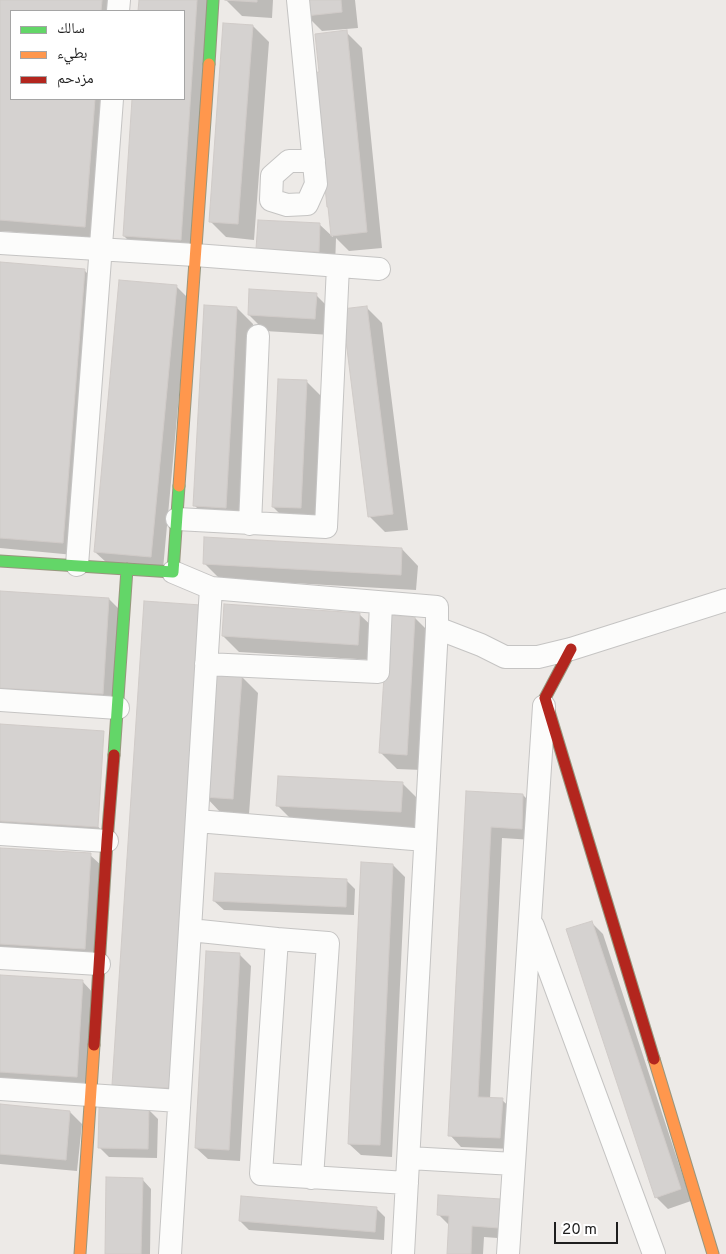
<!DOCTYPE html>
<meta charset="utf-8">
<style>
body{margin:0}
#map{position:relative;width:726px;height:1254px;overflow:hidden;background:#edeae7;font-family:Overpass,"Noto Naskh Arabic",sans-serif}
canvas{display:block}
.legend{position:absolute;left:10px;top:10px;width:175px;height:90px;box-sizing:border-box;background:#fff;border:1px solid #a5a5a5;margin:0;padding:6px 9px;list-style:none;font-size:15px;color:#1e1e1e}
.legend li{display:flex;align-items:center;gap:10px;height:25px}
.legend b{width:25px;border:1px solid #a5a5a5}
.scale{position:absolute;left:554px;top:1222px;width:64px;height:22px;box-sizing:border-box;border:2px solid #1e1e1e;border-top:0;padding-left:6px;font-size:15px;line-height:18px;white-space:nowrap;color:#1e1e1e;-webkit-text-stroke:4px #fff;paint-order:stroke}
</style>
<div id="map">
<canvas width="726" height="1254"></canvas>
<ul class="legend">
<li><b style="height:6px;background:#63d668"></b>سالك</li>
<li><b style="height:6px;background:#ff974d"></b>بطيء</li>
<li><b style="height:6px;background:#b3261e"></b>مزدحم</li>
</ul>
<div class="scale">20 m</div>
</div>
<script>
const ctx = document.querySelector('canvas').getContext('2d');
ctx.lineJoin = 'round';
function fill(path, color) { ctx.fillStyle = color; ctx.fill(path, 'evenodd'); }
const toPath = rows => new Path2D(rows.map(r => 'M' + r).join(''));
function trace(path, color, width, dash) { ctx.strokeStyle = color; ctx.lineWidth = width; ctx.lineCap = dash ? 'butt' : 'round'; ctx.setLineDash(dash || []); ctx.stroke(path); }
const shadow = toPath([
 [0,0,114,0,113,11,11,11,11,99,107,99,97,238,0,231],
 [140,0,209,0,192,252,136,248,124,236,133,99,184,99,184,11,139,11],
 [226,0,273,0,272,18,242,16],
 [304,0,355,0,358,28,322,31,306,15],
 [253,26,269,42,254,240,226,237,210,221],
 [346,32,362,48,382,248,349,251,336,238,335,267,258,249,319,224,333,237,329,208,321,73],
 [0,264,85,271,96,282,74,555,0,548],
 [176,286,188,298,163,569,107,563,95,552],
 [316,295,332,311,331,335,265,331,249,315],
 [366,307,382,323,408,530,385,532,369,516],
 [237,308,253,324,242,523,211,522,195,506],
 [306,381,322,397,317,524,289,523,273,507],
 [402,549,418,566,416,590,220,579,204,563],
 [0,593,109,599,121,611,115,705,0,698],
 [145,602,175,1094,120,1090,114,1084],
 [359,614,376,630,374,660,239,652,223,636],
 [415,618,431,634,422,770,397,769,381,753],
 [242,677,258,693,249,814,221,813,205,796],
 [0,725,109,838,0,831],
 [403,784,419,800,417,828,294,822,278,806],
 [467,793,523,795,535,807,533,840,502,838,490,1099,502,1100,514,1111,512,1149,461,1147,450,1135],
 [0,849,90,855,102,866,96,961,0,955],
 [393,865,405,877,392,1157,361,1155,349,1144],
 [346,880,355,889,354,915,224,910,214,901],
 [591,922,603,934,691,1201,668,1209,656,1197],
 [239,954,251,966,240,1161,208,1159,196,1148],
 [0,976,83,982,94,994,88,1088,0,1082],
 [0,1105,70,1112,82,1124,77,1171,0,1164],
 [149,1110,158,1119,157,1158,109,1157,100,1148],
 [142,1179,151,1189,150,1254,106,1254],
 [500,1200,511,1239,484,1237,483,1254,448,1254,450,1226,439,1215],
 [376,1208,385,1217,384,1240,249,1230,240,1221]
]);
const building = toPath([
 [0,0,102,0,101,11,11,11,11,99,95,99,85,227,0,220,0,0],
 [139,0,197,0,181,240,123,236,132,99,184,99,184,11,138,11,139,0],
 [225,0,257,0,257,2,225,0],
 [303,0,341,0,342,12,305,16,303,0],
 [223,23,253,25,238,224,209,222,223,23],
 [347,30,367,232,331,236,328,207,327,207,320,136,311,73,319,72,315,34,347,30],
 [258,220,320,223,319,252,256,249,258,220],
 [0,262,85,269,63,543,0,538,0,262],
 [119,280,177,285,151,557,94,552,119,280],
 [249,289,317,293,315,319,248,315,249,289],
 [204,305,237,307,226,508,193,506,204,305],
 [367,306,393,514,368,517,342,309,367,306],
 [278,379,307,380,301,508,272,507,278,379],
 [204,537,402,548,401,575,203,564,204,537],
 [0,591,109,598,103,694,0,688,0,591],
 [144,601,201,605,169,1088,112,1085,144,601],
 [224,604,360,613,358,645,222,636,224,604],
 [388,615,415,617,407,755,379,753,388,615],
 [213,674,242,676,233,799,204,797,213,674],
 [0,724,104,731,98,827,0,821,0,724],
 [278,776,403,782,401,812,276,806,278,776],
 [466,791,523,794,522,829,491,827,478,1097,503,1098,500,1138,448,1136,466,791],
 [0,848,91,853,85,949,0,944,0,848],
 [361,862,393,864,380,1145,348,1144,361,862],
 [215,873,347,879,346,907,213,901,215,873],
 [592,921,681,1189,655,1198,566,929,592,921],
 [206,951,240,953,229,1150,195,1148,206,951],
 [0,975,83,980,77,1077,0,1072,0,975],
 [0,1104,70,1111,66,1160,0,1154,0,1104],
 [99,1107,149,1108,148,1149,98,1148,99,1107],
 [106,1177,143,1178,141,1254,105,1254,106,1177],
 [438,1195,501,1199,499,1228,472,1226,471,1254,447,1254,449,1216,437,1215,438,1195],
 [241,1196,377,1207,375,1232,239,1221,241,1196]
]);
const street = toPath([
 [298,0,316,184,307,204,287,205,271,200,272,176,289,161,314,161],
 [118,11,119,0],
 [0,243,195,255,379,269],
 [177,519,326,527,338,266],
 [250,524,258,336],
 [77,565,112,99],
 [173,572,211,588,437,607,437,628,481,645,505,657,538,657,571,649,726,600],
 [206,664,378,672,381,603],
 [0,700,118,708],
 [197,821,425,840],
 [0,834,107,841],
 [533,926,654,1254],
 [190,930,277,939,261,1174,407,1183],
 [277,939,328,943,312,1178],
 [0,958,99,964],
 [0,1089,179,1101],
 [409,1158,514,1164,508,1254],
 [514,1164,544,706],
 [170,1254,211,588],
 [403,1254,437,628]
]);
const fast = toPath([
 [209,64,213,0],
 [0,561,173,572,179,486],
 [114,755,127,569]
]);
const slow = toPath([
 [179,486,209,64],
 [654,1059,713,1254],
 [80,1254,94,1045]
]);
const jam = toPath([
 [571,649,545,698,654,1059],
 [94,1045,107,841,114,755]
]);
fill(shadow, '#0003');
fill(building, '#d5d2d0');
trace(building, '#d0cbc8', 1);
trace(street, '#c5c4c3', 24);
trace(fast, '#98967e', 13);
trace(slow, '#98967e', 13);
trace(jam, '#98967e', 13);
trace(street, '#fcfcfb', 22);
trace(fast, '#63d668', 11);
trace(slow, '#ff974d', 11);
trace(jam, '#b3261e', 11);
</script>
